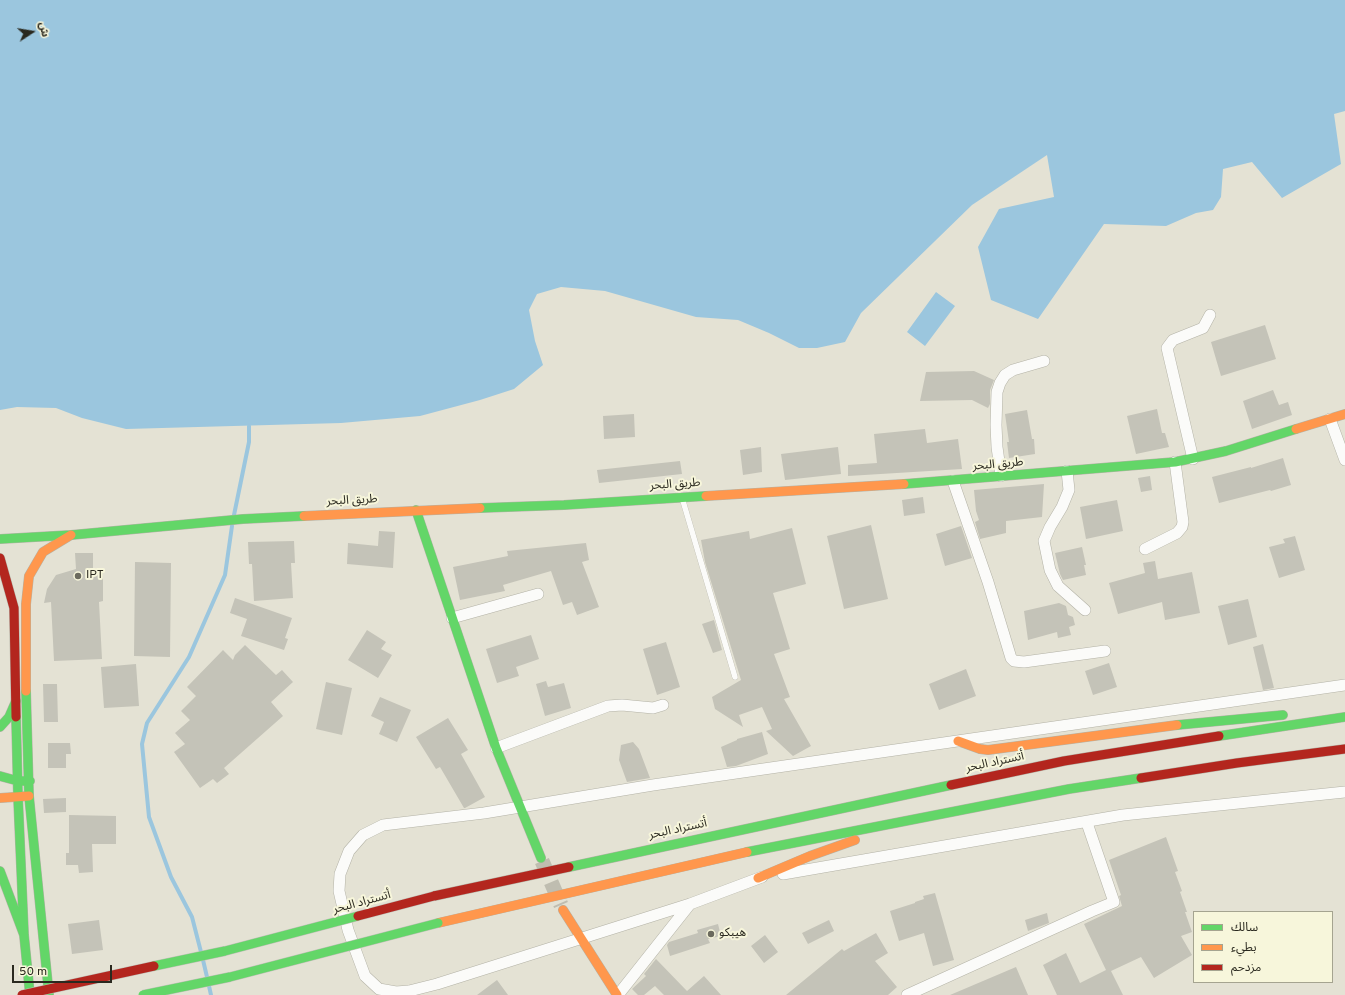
<!DOCTYPE html>
<meta charset="utf-8">
<style>
body{margin:0}
#map{position:relative;width:1345px;height:995px;overflow:hidden;background:#e4e2d4;font-family:Overpass,"Noto Sans Arabic",sans-serif}
canvas{display:block}
.legend{position:absolute;left:1193px;top:911px;width:140px;height:72px;box-sizing:border-box;background:#f7f6db;border:1px solid #a5a490;margin:0;padding:5px 7px;list-style:none;font-size:12px;color:#2a291f}
.legend li{display:flex;align-items:center;gap:8px;height:20px}
.legend b{width:20px;border:1px solid #a5a490}
.north{position:absolute;left:12px;top:12px;width:40px;height:40px;-webkit-text-stroke:3px #f7f6db;paint-order:stroke;rotate:78deg;font-size:11px;font-weight:700;line-height:16px;text-align:center;color:#2a291f}
.north::after{content:'';display:block;margin:auto;width:14px;height:18px;background:#2a291f;clip-path:polygon(50% 0,100% 100%,50% 72%,0 100%)}
.scale{position:absolute;left:12px;top:965px;width:100px;height:18px;box-sizing:border-box;border:2px solid #2a291f;border-top:0;padding-left:5px;font-size:12px;line-height:14px;white-space:nowrap;color:#2a291f;-webkit-text-stroke:3px #f7f6db;paint-order:stroke}
</style>
<div id="map">
<canvas width="1345" height="995"></canvas>
<ul class="legend">
<li><b style="height:5px;background:#63d668"></b>سالك</li>
<li><b style="height:5px;background:#ff974d"></b>بطيء</li>
<li><b style="height:5px;background:#b3261e"></b>مزدحم</li>
</ul>
<div class="north">ش</div>
<div class="scale">50 m</div>
</div>
<script>
const ctx = document.querySelector('canvas').getContext('2d');
ctx.lineJoin = 'round';
function fill(path, color) { ctx.fillStyle = color; ctx.fill(path, 'evenodd'); }
const toPath = rows => new Path2D(rows.map(r => 'M' + r).join(''));
function trace(path, color, width, dash) { ctx.strokeStyle = color; ctx.lineWidth = width; ctx.lineCap = dash ? 'butt' : 'round'; ctx.setLineDash(dash || []); ctx.stroke(path); }
function drawText(font, color, halo, rows, align = 'center') {
  ctx.font = font + ' Overpass,"Noto Sans Arabic",sans-serif'; ctx.lineWidth = 4; ctx.setLineDash([]); ctx.textBaseline = 'middle'; ctx.strokeStyle = halo; ctx.fillStyle = color; for (const [text, x, y, turn = 0] of rows) {
    ctx.save(); ctx.translate(x, y); ctx.rotate((+turn || 0) * Math.PI / 180); ctx.textAlign = isNaN(turn) ? turn : align; if (halo) ctx.strokeText(text, 0, 0); ctx.fillText(text, 0, 0); ctx.restore();
  }
}
const water = toPath([
 [0,0,1345,0,1345,111,1334,114,1341,164,1282,198,1252,162,1223,169,1221,197,1213,210,1196,213,1166,226,1104,224,1038,319,991,300,978,247,999,209,1054,197,1047,155,972,205,861,313,845,342,817,348,799,348,769,333,738,320,696,317,605,291,561,287,537,294,529,310,535,341,543,365,514,389,480,400,420,416,341,423,126,429,82,418,56,408,17,407,0,410],
 [936,292,955,306,925,346,907,332]
]);
const stream = toPath([
 [234,515,249,442,249,426],
 [201,952,192,917,171,877,149,817,142,744,147,723,189,657,225,575,232,526],
 [203,960,207,977],
 [209,986,211,995]
]);
const building = toPath([
 [1265,325,1276,359,1221,376,1211,342],
 [974,371,994,380,990,390,990,404,988,408,972,400,920,401,926,372],
 [1273,390,1279,405,1288,402,1292,415,1252,429,1243,401],
 [1157,409,1162,433,1165,433,1169,447,1136,454,1127,416],
 [1027,410,1032,439,1034,439,1035,454,1009,458,1007,442,1009,442,1005,414],
 [634,414,635,437,604,439,603,416],
 [925,429,927,443,958,439,962,469,848,476,848,465,877,463,874,434],
 [761,447,762,472,743,475,740,450],
 [838,447,841,474,785,480,781,454],
 [1283,458,1291,485,1271,491,1270,490,1219,503,1212,477,1251,467,1251,468],
 [680,461,682,474,599,483,597,470],
 [1150,476,1152,490,1141,492,1138,478],
 [1044,484,1042,517,1006,521,1006,533,980,539,975,522,979,520,976,511,974,490],
 [923,497,925,513,904,516,902,500],
 [1117,500,1123,531,1086,539,1080,507],
 [871,525,888,599,844,609,827,536],
 [961,526,972,558,945,566,936,534],
 [792,528,806,584,773,593,790,649,774,654,790,697,784,699,811,746,793,756,766,731,772,729,762,707,739,715,743,727,715,709,712,697,741,680,705,562,701,540,749,531,750,539],
 [379,531,395,532,393,568,347,564,348,543,378,546],
 [1295,536,1305,570,1279,578,1269,547,1285,543,1283,539],
 [294,541,295,563,291,563,293,598,254,601,252,564,249,564,248,542],
 [586,543,589,560,582,562,599,607,577,615,572,602,563,605,551,571,503,585,505,591,460,600,453,567,508,556,507,551],
 [1082,547,1086,565,1084,565,1086,575,1063,580,1060,574,1055,553],
 [75,553,93,553,93,570,103,571,103,601,99,602,102,659,54,661,51,602,44,603,47,589,56,575,76,569],
 [1155,561,1158,579,1192,572,1200,613,1165,620,1162,602,1118,614,1109,583,1145,573,1143,563],
 [135,562,171,563,170,657,134,656],
 [235,598,292,618,285,638,288,639,284,650,241,636,247,619,230,613],
 [1248,599,1257,637,1228,645,1218,606],
 [1059,603,1066,606,1068,615,1073,617,1075,625,1069,627,1071,635,1058,638,1057,632,1028,640,1024,611],
 [714,620,722,650,713,653,702,624],
 [367,630,386,642,381,649,392,655,378,678,348,660],
 [531,635,539,659,516,667,519,676,497,683,486,649],
 [666,642,680,687,657,695,643,649],
 [1263,644,1274,688,1263,690,1253,647],
 [245,645,276,675,282,670,293,682,271,702,283,716,224,768,229,774,217,783,213,779,200,788,174,752,185,744,175,733,190,720,181,711,196,696,187,687,223,650,233,660,235,655],
 [1109,663,1117,687,1093,695,1085,671],
 [136,664,139,706,104,708,101,667],
 [966,669,976,696,939,710,929,684],
 [546,681,548,687,564,683,571,708,545,716,536,684],
 [326,682,352,688,342,735,316,729],
 [43,684,57,684,58,722,44,722],
 [380,697,411,710,397,742,379,734,384,722,371,716],
 [448,718,468,750,461,754,485,797,465,808,464,808,440,767,436,769,416,737],
 [762,732,768,754,736,766,727,767,721,747,737,740,737,739],
 [633,742,639,749,650,778,627,782,619,760,621,745],
 [48,743,70,743,71,754,66,754,66,768,48,768],
 [66,798,66,812,44,813,43,799],
 [69,815,116,816,116,844,92,844,93,872,79,873,78,865,66,865,66,853,69,853],
 [1166,837,1178,871,1175,872,1182,891,1180,892,1187,912,1185,912,1192,932,1181,936,1192,955,1154,978,1141,957,1111,971,1123,995,1057,995,1043,965,1066,953,1080,983,1106,970,1084,924,1122,906,1119,896,1121,895,1109,860],
 [935,893,954,960,933,966,924,933,899,941,890,911,915,903,915,902,924,899,923,896],
 [1047,913,1049,923,1028,931,1025,920],
 [99,920,103,950,72,954,68,924],
 [829,920,834,931,808,944,802,933],
 [718,924,721,936,708,939,710,943,670,956,667,945,669,942,698,933,697,930],
 [876,933,888,953,875,961,897,987,888,995,786,995,842,949,844,951],
 [765,935,778,952,764,963,751,946],
 [656,959,687,991,704,976,721,995,664,995,655,986,644,995,638,995,632,989,646,976,644,974],
 [1016,967,1028,995,950,995],
 [497,980,508,995,477,995]
]);
const secondaryTunnel = toPath([
 [542,861,561,905]
]);
const lane = toPath([
 [683,501,735,677]
]);
const street = toPath([
 [1330,419,1345,460],
 [1193,459,1167,348,1173,340,1203,328,1210,315],
 [1067,471,1069,490,1062,507,1050,527,1044,541,1050,570,1058,586,1085,610],
 [1001,476,997,447,996,425,997,392,1000,383,1005,375,1013,370,1044,361],
 [953,481,988,582,1011,658,1014,661,1024,662,1105,651],
 [1145,549,1177,533,1182,527,1183,522,1175,462],
 [452,618,538,594],
 [496,748,608,706,622,705,653,708,663,705],
 [783,874,1123,815,1345,792],
 [762,877,690,904,437,984,409,991,396,992,379,989,365,976,348,930,339,891,340,874,349,851,363,835,383,825,484,813,653,785,1345,685],
 [618,995,690,904],
 [907,995,1092,911,1114,902,1087,823]
]);
const fast = toPath([
 [904,484,1175,462,1226,451,1296,429],
 [480,508,564,505,706,496],
 [416,510,496,748,541,858],
 [0,539,71,535,243,519,304,516],
 [26,691,29,796,49,995],
 [16,717,18,797,24,935,30,995],
 [1177,725,1283,715],
 [0,727,9,717,16,701],
 [1219,736,1345,717],
 [0,776,18,781,30,781],
 [747,852,1069,789,1141,778],
 [569,867,951,785],
 [0,871,24,935]
]);
const slow = toPath([
 [1296,429,1345,414],
 [706,496,904,484],
 [304,516,480,508],
 [26,691,26,604,29,576,43,552,71,535],
 [958,741,980,749,988,750,1177,725],
 [0,798,29,796],
 [758,878,810,856,855,840],
 [563,910,617,995],
 [438,923,747,852]
]);
const jam = toPath([
 [0,558,14,608,16,717],
 [1141,778,1237,763,1345,749],
 [951,785,1064,761,1219,736],
 [434,896,569,867]
]);
const fastBridge = toPath([
 [154,966,225,951,358,916],
 [143,995,230,977,438,923]
]);
const jamBridge = toPath([
 [358,916,434,896],
 [22,995,154,966]
]);
const markers = [
 [78,576,4,"#6b6a5e"],
 [711,934,4,"#6b6a5e"]
];
const streetNames = [
 ["طريق البحر",998,465,-5],
 ["طريق البحر",675,485,-4],
 ["طريق البحر",352,501,-3],
 ["أتستراد البحر",995,763,-12],
 ["أتستراد البحر",678,830,-12],
 ["أتستراد البحر",362,903,-15]
];
const poiNames = [
 ["IPT",86,576],
 ["هيبكو",719,934]
];
fill(water, '#9bc6de');
trace(stream, '#9bc6de', 4);
fill(building, '#c4c3b8');
trace(secondaryTunnel, '#bfbdb0', 15, [15, 8]);
trace(lane, '#b3b2a6', 6);
trace(street, '#b3b2a6', 12);
trace(fast, '#b3b2a6', 10);
trace(slow, '#b3b2a6', 10);
trace(jam, '#b3b2a6', 10);
trace(lane, '#fbfbf9', 5.5);
trace(street, '#fbfbf9', 11);
trace(fast, '#63d668', 9);
trace(slow, '#ff974d', 9);
trace(jam, '#b3261e', 9);
trace(fastBridge, '#bfbeb7', 10, []);
trace(jamBridge, '#bfbeb7', 10, []);
trace(fastBridge, '#63d668', 9);
trace(jamBridge, '#b3261e', 9);
for (const [x, y, r, color] of markers) { const dot = new Path2D(); dot.arc(x, y, r, 0, 2 * Math.PI); ctx.fillStyle = color; ctx.fill(dot); trace(dot, '#f7f6db', 1.5); }
drawText('12px', '#2a291f', '#f7f6db', streetNames);
drawText('12px', '#2a291f', '#f7f6db', poiNames, 'left');
</script>
